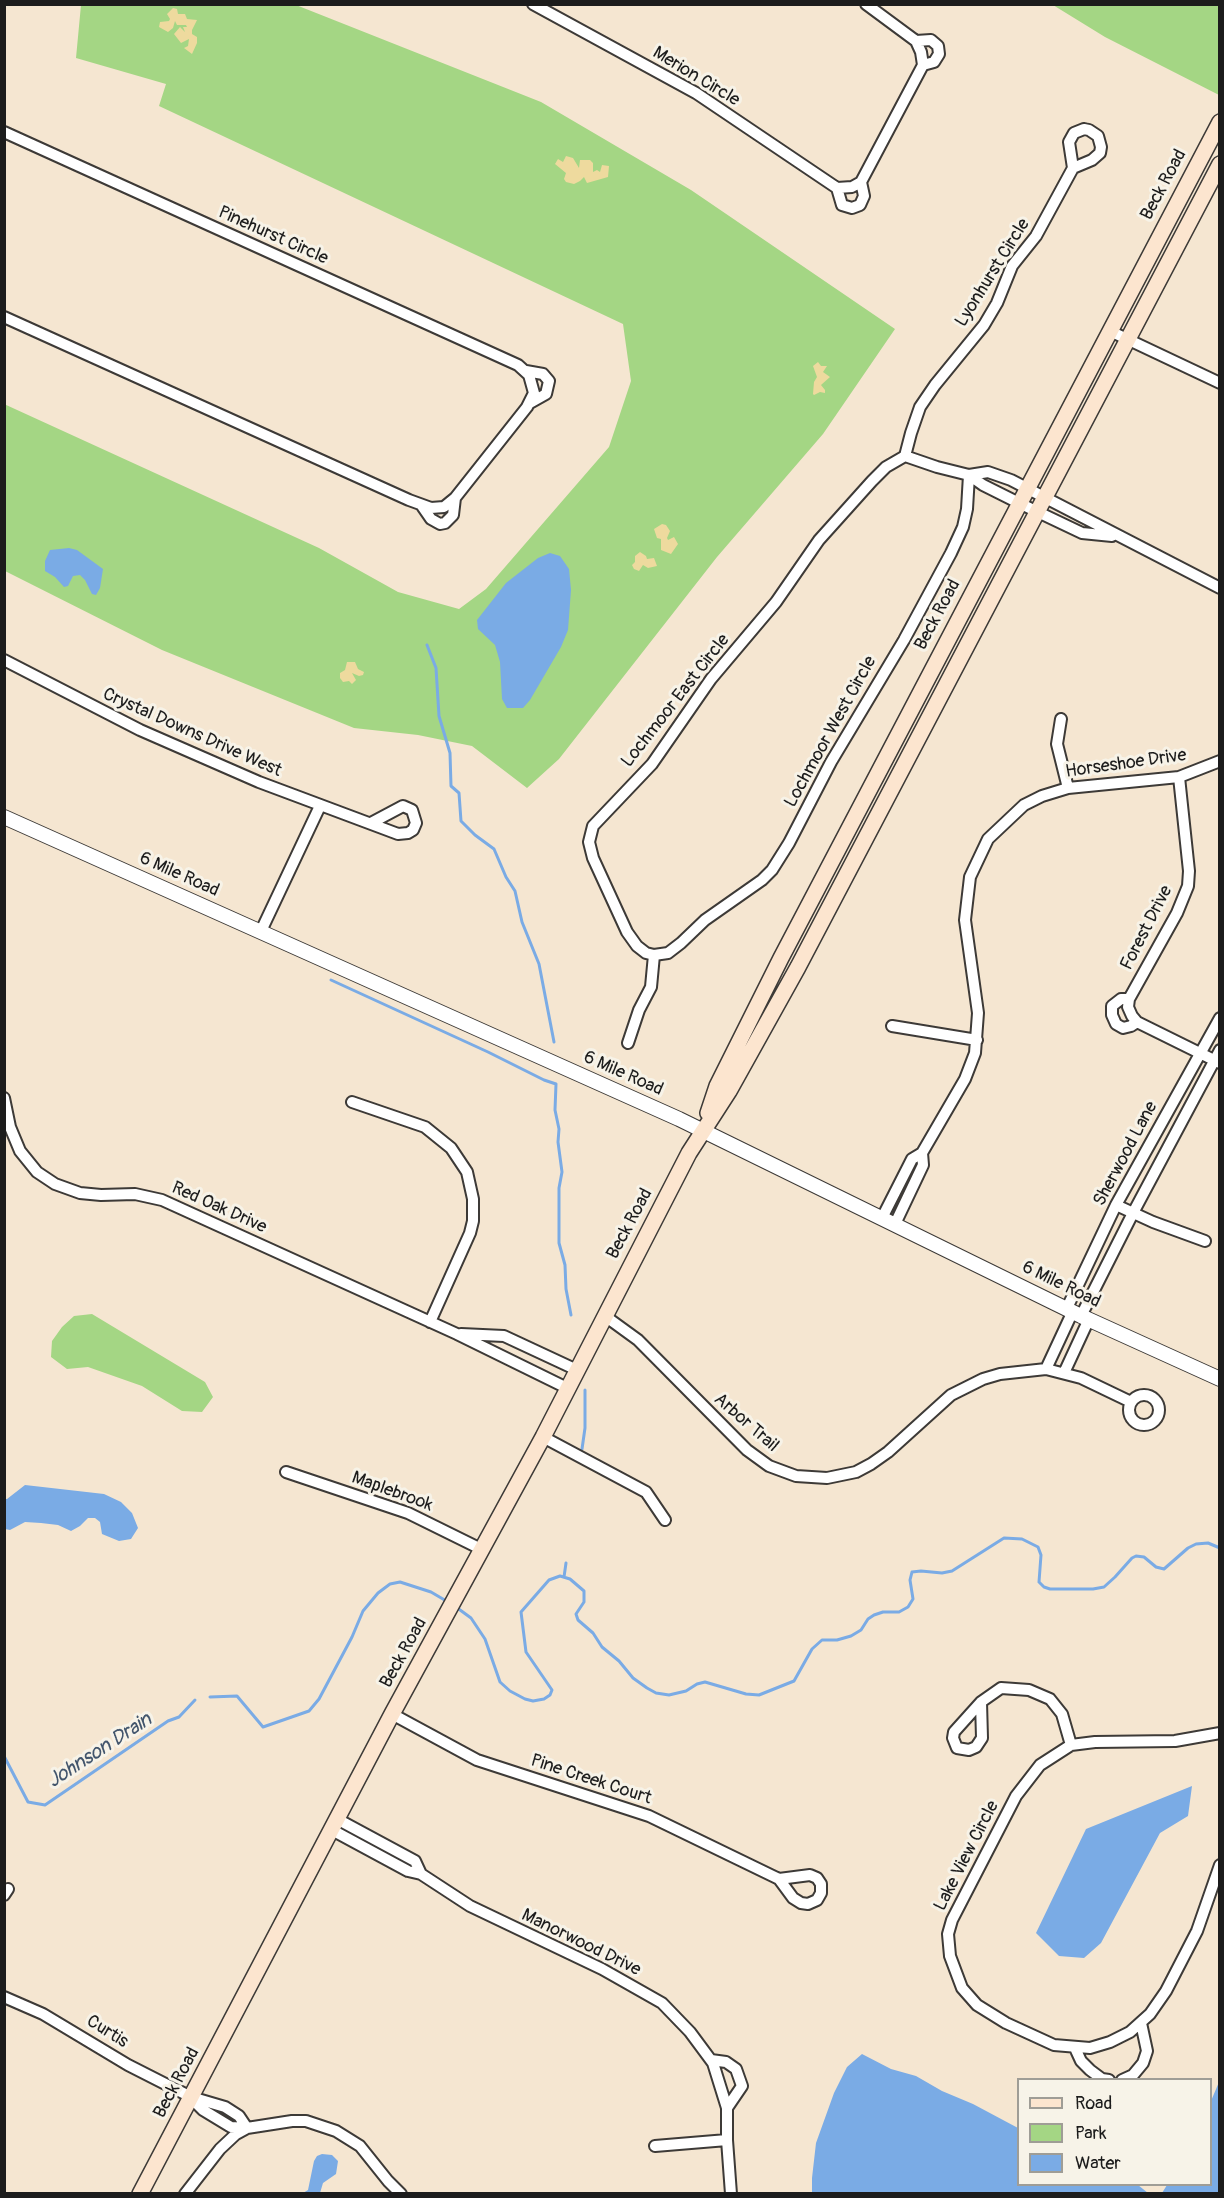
<!DOCTYPE html>
<style>
body{margin:0}
#map{position:relative;width:1224px;height:2198px;overflow:hidden;background:#f5e6d1;font-family:Pangolin,sans-serif}
canvas{display:block}
.frame{position:absolute;inset:0;border:6px solid #1c1c1c;pointer-events:none}
.legend{position:absolute;left:1017px;top:2078px;width:195px;height:108px;box-sizing:border-box;background:#f7f3e8;border:2px solid #9f9d96;margin:0;padding:8px 10px;list-style:none;font-size:18px;color:#1c1c1c}
.legend li{display:flex;align-items:center;gap:12px;height:30px}
.legend b{width:30px;border:2px solid #9f9d96}
</style>
<div id="map">
<canvas width="1224" height="2198"></canvas>
<div class="frame"></div>
<ul class="legend">
<li><b style="height:8px;background:#fce5cf"></b>Road</li>
<li><b style="height:16px;background:#a4d684"></b>Park</li>
<li><b style="height:16px;background:#7aabe5"></b>Water</li>
</ul>
</div>
<script>
const ctx = document.querySelector('canvas').getContext('2d');
ctx.lineJoin = 'round';
function fill(path, color) { ctx.fillStyle = color; ctx.fill(path, 'evenodd'); }
const toPath = rows => new Path2D(rows.map(r => 'M' + r).join(''));
function trace(path, color, width, dash) { ctx.strokeStyle = color; ctx.lineWidth = width; ctx.lineCap = dash ? 'butt' : 'round'; ctx.setLineDash(dash || []); ctx.stroke(path); }
function drawText(font, color, halo, rows, align = 'center') {
  ctx.font = font + ' Pangolin,sans-serif'; ctx.lineWidth = 6; ctx.setLineDash([]); ctx.textBaseline = 'middle'; ctx.strokeStyle = halo; ctx.fillStyle = color; for (const [text, x, y, turn = 0] of rows) {
    ctx.save(); ctx.translate(x, y); ctx.rotate((+turn || 0) * Math.PI / 180); ctx.textAlign = isNaN(turn) ? turn : align; if (halo) ctx.strokeText(text, 0, 0); ctx.fillText(text, 0, 0); ctx.restore();
  }
}
const green = toPath([
 [81,5,296,5,541,102,691,190,895,329,823,434,717,557,559,759,527,788,472,746,418,735,354,728,162,650,5,571,4,404,319,548,398,592,459,609,486,589,609,447,631,381,623,324,159,106,166,84,76,58],
 [1053,5,1219,5,1219,95,1105,37],
 [92,1314,205,1382,213,1397,202,1412,182,1411,142,1386,88,1367,67,1369,51,1357,52,1341,62,1327,74,1316]
]);
const sand = toPath([
 [173,8,177,9,178,14,185,14,187,19,197,20,192,30,192,34,197,37,197,43,192,54,184,48,188,46,189,39,181,43,174,34,180,27,185,32,183,27,187,27,186,25,177,25,175,21,173,28,168,32,159,27,160,22,169,21,170,19,167,14],
 [566,156,573,158,579,168,580,160,590,160,593,163,593,172,597,170,600,172,602,165,609,166,608,177,587,183,584,177,580,181,574,184,566,182,564,179,566,173,555,164,558,159,563,162],
 [818,362,821,366,827,366,823,372,830,377,821,385,825,390,825,393,820,392,814,395,813,394,814,382,817,377,813,366],
 [662,524,666,525,670,531,667,538,668,540,674,537,678,544,671,554,661,550,661,539,657,538,654,529],
 [640,552,646,556,647,559,654,558,657,566,648,568,643,565,639,571,634,569,632,565,635,562,635,556],
 [347,662,355,662,358,669,364,672,363,675,359,676,352,673,356,680,352,684,349,681,343,682,340,678,340,673,345,670]
]);
const water = toPath([
 [69,548,77,550,103,569,100,588,96,595,92,594,85,580,80,575,73,576,68,586,64,587,55,577,45,571,45,561,50,550],
 [550,553,560,556,569,569,571,590,568,630,561,647,530,700,523,708,507,708,502,699,500,662,495,645,478,629,477,620,506,583,538,558],
 [25,1485,104,1494,121,1502,132,1513,138,1528,131,1539,119,1541,102,1534,100,1522,95,1518,88,1518,80,1526,71,1531,58,1525,41,1523,25,1522,10,1530,5,1529,5,1499,7,1499],
 [1192,1786,1188,1816,1160,1833,1101,1943,1084,1958,1059,1956,1036,1933,1086,1829],
 [862,2054,891,2069,916,2076,942,2091,973,2104,1018,2128,1018,2184,1138,2185,1148,2193,812,2193,812,2178,816,2143,834,2093,847,2067],
 [1219,2082,1219,2193,1162,2193,1167,2185,1210,2184,1211,2101],
 [322,2154,332,2155,338,2161,336,2174,323,2183,320,2193,303,2193,308,2190,314,2161,317,2156]
]);
const stream = toPath([
 [427,645,436,668,439,716,450,753,451,786,459,793,461,821,475,835,494,849,506,877,515,891,522,922,539,964,554,1042],
 [331,980,488,1052,544,1080,556,1084,555,1110,559,1129,558,1142,562,1172,559,1188,559,1243,565,1265,566,1289,571,1315],
 [582,1449,585,1428,585,1390],
 [564,1577,566,1563],
 [456,1607,471,1618,485,1639,500,1682,510,1691,525,1699,533,1701,544,1699,550,1695,552,1690,526,1652,521,1612,549,1580,560,1576,570,1579,584,1591,584,1602,576,1614,578,1620,593,1633,602,1647,619,1661,633,1678,647,1688,656,1693,669,1695,686,1691,697,1684,705,1682,746,1694,759,1695,794,1681,812,1649,822,1640,837,1640,851,1636,861,1630,868,1619,874,1615,883,1612,899,1612,908,1607,913,1599,910,1580,912,1572,921,1571,942,1573,952,1571,1004,1538,1022,1539,1038,1547,1041,1555,1039,1582,1044,1587,1050,1589,1093,1589,1104,1587,1115,1577,1132,1558,1136,1556,1144,1557,1156,1567,1164,1569,1188,1548,1196,1544,1208,1543,1220,1548],
 [210,1697,237,1696,263,1727,309,1711,319,1699,352,1637,363,1611,378,1593,390,1584,400,1582,431,1592,448,1602],
 [4,1756,28,1802,45,1805,168,1721,179,1717,195,1700]
]);
const minor = toPath([
 [533,4,696,93,837,188,852,187,861,182,923,65,921,52,916,41,866,4],
 [916,41,931,40,938,46,939,54,934,62,923,65],
 [1084,129,1089,130,1098,136,1101,147,1100,153,1092,160,1073,168,1069,142,1074,133,1084,129],
 [4,132,518,365,529,375,534,393,527,407,455,498,444,507,431,508,409,500,4,317],
 [837,188,842,205,852,208,860,205,864,196,861,182],
 [1110,331,1220,383],
 [526,371,543,374,549,381,546,394,530,403],
 [905,456,886,467,872,481,819,540,776,602,711,679,652,764,593,826,589,842,593,858,627,932,637,946,646,953,654,955,668,953,681,943,705,920,762,880,772,870,789,843,831,762,904,640,951,553,963,527,967,509,969,475],
 [905,456,911,433,920,407,935,385,984,325,997,303,1012,266,1036,236,1073,168],
 [905,456,937,467,969,475,983,485,1019,503,1082,533,1112,536],
 [969,475,988,472,1011,480,1220,588],
 [422,506,431,519,440,524,445,523,453,515,455,498],
 [4,660,140,730,259,782,398,834,408,833,413,830,416,823,412,810,403,806,371,823],
 [1061,719,1057,744,1068,788],
 [1179,777,1189,871,1188,886,1177,913,1129,999,1128,1007,1132,1016,1137,1022,1220,1063],
 [261,931,320,806],
 [1129,999,1121,999,1112,1006,1112,1015,1116,1024,1123,1028,1131,1026,1137,1022],
 [892,1026,977,1040],
 [628,1043,639,1010,651,987,654,955],
 [4,1098,10,1127,20,1151,37,1172,55,1184,80,1193,101,1195,135,1194,162,1200,457,1334,567,1388],
 [352,1102,425,1127,451,1148,467,1172,473,1199,473,1221,470,1233,430,1322],
 [1116,1205,1153,1222,1205,1241],
 [882,1218,912,1159,922,1153,965,1079,975,1053,978,1013,965,920,970,877,988,839,1024,805,1042,796,1068,788,1179,777,1220,761],
 [895,1224,923,1165,922,1153],
 [1067,1308,1116,1205,1220,1018],
 [605,1316,638,1340,747,1450,769,1466,796,1476,827,1478,856,1472,871,1464,888,1452,951,1395,983,1379,1000,1374,1046,1369,1081,1378,1131,1402],
 [1081,1316,1133,1213,1220,1050],
 [461,1334,504,1336,577,1370],
 [1046,1369,1073,1311],
 [1064,1373,1089,1319],
 '1129 1410a15 15 0 1 1 30 0a15 15 0 1 1-30 0Z',
 [543,1437,646,1492,665,1520],
 [286,1472,408,1513,483,1550],
 [981,1702,982,1738,976,1747,969,1750,957,1748,953,1738,954,1732,981,1702,1001,1688,1029,1690,1050,1699,1062,1714,1071,1745],
 [392,1714,477,1760,649,1816,779,1879,810,1875,817,1878,821,1884,821,1893,817,1900,808,1904,801,1903,793,1898,779,1879],
 [1220,1733,1175,1741,1095,1742,1071,1745,1040,1765,1016,1796,952,1920,948,1934,950,1956,962,1988,977,2005,1006,2023,1054,2045,1090,2048,1110,2042,1130,2032,1150,2014,1166,1991,1197,1931,1220,1865],
 [332,1830,408,1871,421,1874,415,1861,337,1819],
 [421,1874,470,1906,602,1969,662,2003,690,2032,713,2063,727,2108,727,2140,731,2194],
 [4,1895,8,1889],
 [4,1997,43,2014,128,2065,191,2097,225,2107,239,2116,247,2128],
 [1075,2048,1081,2061,1090,2070,1102,2079,1109,2080],
 [711,2060,726,2062,736,2069,742,2086,727,2108],
 [1122,2080,1133,2075,1143,2063,1147,2051,1141,2023],
 [191,2098,203,2110,231,2127,247,2128,292,2121,306,2121,336,2131,360,2146,388,2181,401,2194],
 [655,2146,727,2140],
 [185,2194,220,2149,236,2134,247,2128]
]);
const tertiary = toPath([
 [4,817,679,1119,1081,1316,1220,1379]
]);
const secondary = toPath([
 [708,1113,717,1086,781,958,1220,122],
 [140,2194,392,1714,543,1437,689,1153,729,1091,798,967,1220,164]
]);
const streetNames = [
 ["Merion Circle",696,77,31],
 ["Beck Road",1164,185,-62],
 ["Pinehurst Circle",273,236,24],
 ["Lyonhurst Circle",993,273,-58],
 ["Beck Road",938,615,-62],
 ["Lochmoor East Circle",676,701,-52],
 ["Lochmoor West Circle",831,732,-61],
 ["Crystal Downs Drive West",192,733,24],
 ["Horseshoe Drive",1126,764,-8],
 ["6 Mile Road",179,875,24],
 ["Forest Drive",1147,928,-63],
 ["6 Mile Road",623,1074,24],
 ["Sherwood Lane",1126,1154,-62],
 ["Red Oak Drive",219,1208,24],
 ["Beck Road",630,1224,-62],
 ["6 Mile Road",1061,1285,26],
 ["Arbor Trail",746,1423,41],
 ["Maplebrook",392,1492,20],
 ["Beck Road",404,1653,-61],
 ["Pine Creek Court",591,1780,18],
 ["Lake View Circle",967,1856,-63],
 ["Manorwood Drive",581,1943,26],
 ["Curtis",107,2032,32],
 ["Beck Road",177,2083,-62]
];
const waterNames = [
 ["Johnson Drain",100,1751,-33]
];
fill(green, '#a4d684');
fill(sand, '#eeda9e');
fill(water, '#7aabe5');
trace(stream, '#7aabe5', 3);
trace(minor, '#3d3a37', 14);
trace(tertiary, '#3d3a37', 16);
trace(secondary, '#3d3a37', 18);
trace(minor, '#fff', 10);
trace(tertiary, '#fff', 14);
trace(secondary, '#fce5cf', 15);
drawText('18px', '#1c1c1c', '#f7f3e8', streetNames);
drawText('italic 20px', '#42556c', '#f7f3e8', waterNames);
</script>
